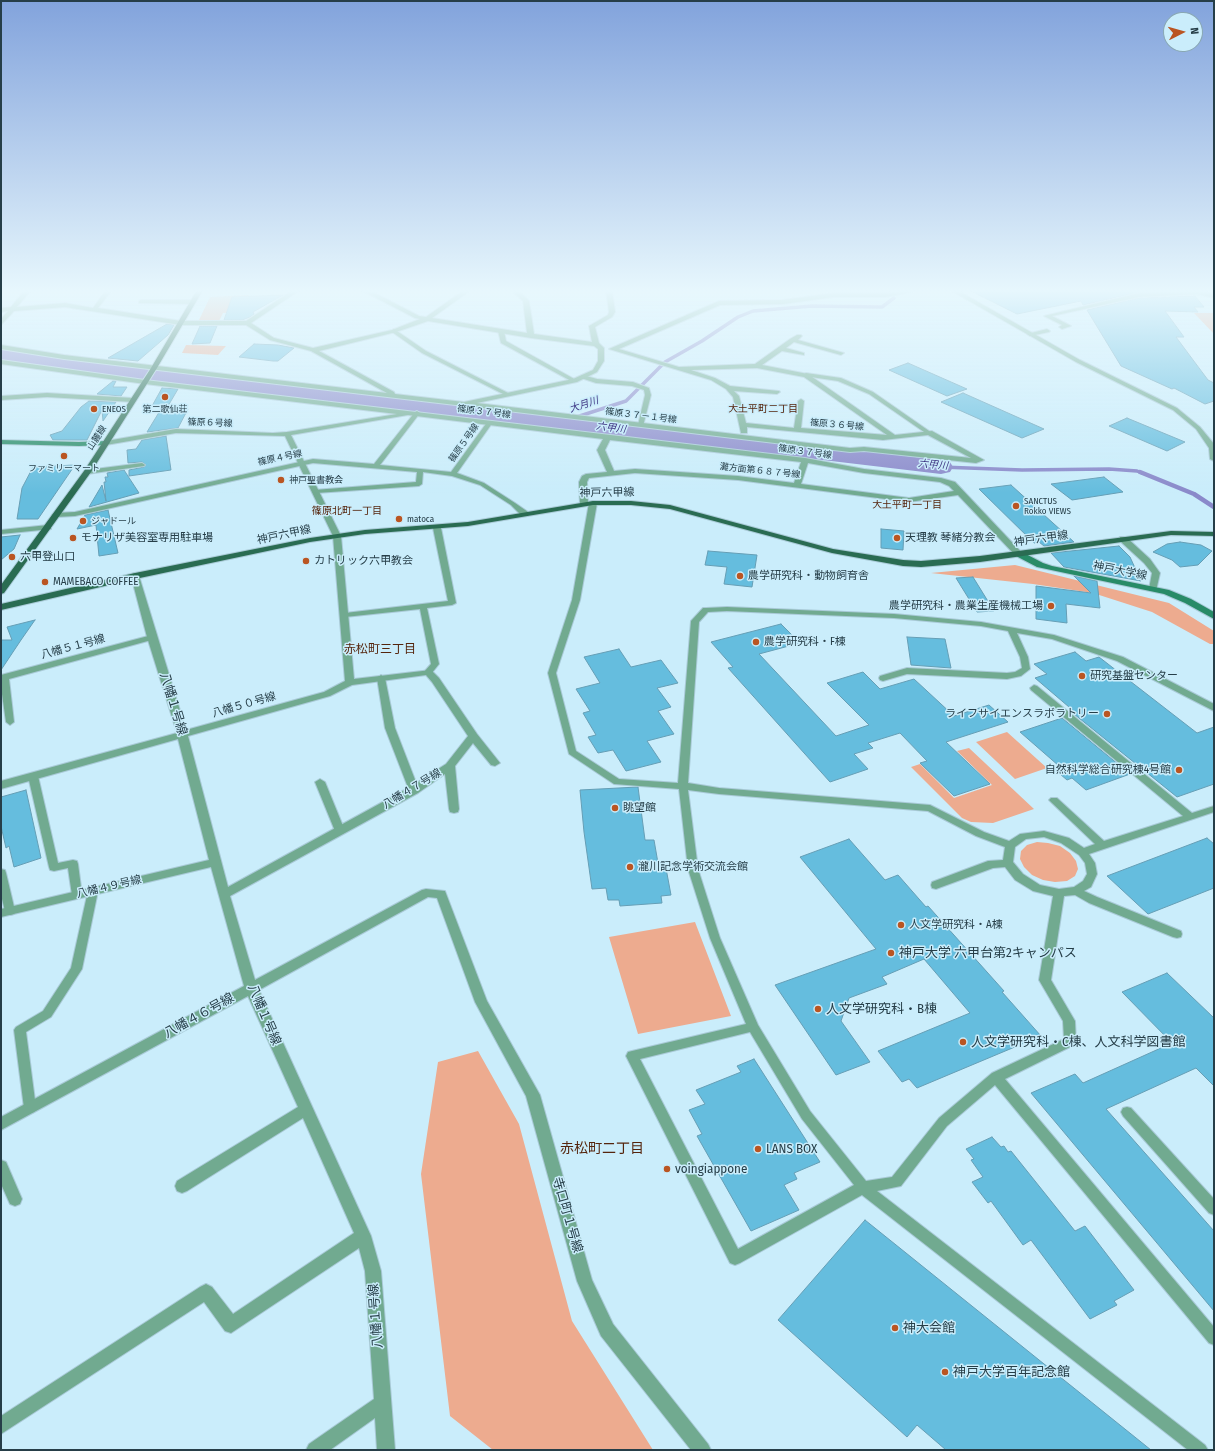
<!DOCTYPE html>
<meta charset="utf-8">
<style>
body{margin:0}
#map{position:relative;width:1215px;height:1451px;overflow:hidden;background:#caedfb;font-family:"Fira Sans Condensed",sans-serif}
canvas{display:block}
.frame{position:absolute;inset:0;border:2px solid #263e48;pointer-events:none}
.north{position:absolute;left:1163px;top:12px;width:40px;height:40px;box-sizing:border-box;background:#caedfb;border:1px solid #88a7b3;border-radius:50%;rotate:84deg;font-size:11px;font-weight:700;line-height:16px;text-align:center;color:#263e48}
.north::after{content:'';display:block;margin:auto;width:14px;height:18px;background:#ba5522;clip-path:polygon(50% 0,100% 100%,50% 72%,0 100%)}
</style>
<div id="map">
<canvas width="1215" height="1451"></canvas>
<div class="frame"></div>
<div class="north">N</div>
</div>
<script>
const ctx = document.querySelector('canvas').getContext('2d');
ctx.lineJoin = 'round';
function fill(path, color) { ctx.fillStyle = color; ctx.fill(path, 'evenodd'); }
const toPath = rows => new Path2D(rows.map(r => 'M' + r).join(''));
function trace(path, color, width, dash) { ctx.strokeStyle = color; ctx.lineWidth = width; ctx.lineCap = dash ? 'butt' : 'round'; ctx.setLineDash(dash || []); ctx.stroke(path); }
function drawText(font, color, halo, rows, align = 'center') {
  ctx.font = font + ' "Fira Sans Condensed","Noto Sans JP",sans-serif'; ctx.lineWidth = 3; ctx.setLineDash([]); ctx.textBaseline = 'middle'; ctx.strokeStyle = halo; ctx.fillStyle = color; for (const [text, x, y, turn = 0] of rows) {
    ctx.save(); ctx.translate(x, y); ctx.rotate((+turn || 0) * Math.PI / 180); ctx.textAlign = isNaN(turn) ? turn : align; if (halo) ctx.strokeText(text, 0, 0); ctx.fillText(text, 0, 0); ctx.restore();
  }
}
const green = toPath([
 [249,295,243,312,223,313,219,321,199,320,210,297],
 [1194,313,1214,313,1214,334],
 [186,345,226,346,218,355,182,353],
 [1015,565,1169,603,1214,631,1214,644,1210,644,1152,612,1093,593,1033,584,931,573],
 [1007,732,1047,768,1015,779,976,742],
 [969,748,1034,809,993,823,971,822,962,818,911,767,920,764,954,798,992,785,957,751],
 [1037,842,1048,843,1060,846,1070,853,1076,861,1078,869,1075,876,1067,881,1055,882,1043,880,1032,875,1024,867,1020,859,1021,851,1027,845],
 [695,922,731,1016,638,1034,609,937],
 [478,1051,519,1124,572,1321,653,1450,493,1450,450,1416,421,1174,438,1062]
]);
const streamFar1 = toPath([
 [558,423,626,401,665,362,702,341,738,317,753,311,812,306,882,307,894,298],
 [941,467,1022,470,1109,469,1137,471,1142,473]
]);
const stream = toPath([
 [1140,472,1194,494,1214,507]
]);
const river = toPath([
 [1,349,37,355,941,460,950,462,953,467,950,472,941,474,37,367,1,361,1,349]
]);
const building = toPath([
 [969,290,1164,290,1139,292,1083,305,1081,301,1017,314,969,290],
 [283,295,253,312,254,314,250,317,242,320,224,320,232,297,283,295],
 [1195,296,1204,307,1194,307,1198,312,1165,311,1184,337,1176,337,1208,380,1214,383,1214,401,1205,404,1174,388,1172,389,1121,366,1087,310,1139,298,1195,296],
 [167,324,174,325,168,335,138,361,108,358,167,324],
 [200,326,217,326,210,343,192,344,200,326],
 [254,344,278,345,294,348,278,361,273,361,239,357,254,344],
 [908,363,967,389,947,396,889,370,908,363],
 [113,381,116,381,113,387,127,387,121,396,97,394,113,381],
 [162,388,178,389,168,406,152,406,162,388],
 [963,393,1044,429,1022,438,941,402,963,393],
 [89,401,116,402,103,421,102,410,87,440,53,440,50,435,62,431,81,407,89,401],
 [161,409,188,409,178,428,147,432,161,409],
 [1127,418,1185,442,1167,451,1109,426,1127,418],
 [166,436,171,470,129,476,129,470,144,467,146,465,142,462,128,463,127,450,136,449,142,440,166,436],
 [75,465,38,519,17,519,22,488,33,467,75,465],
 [124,470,139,493,89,507,102,485,106,501,104,482,106,482,105,477,108,477,107,473,124,470],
 [1104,477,1123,492,1072,500,1051,484,1104,477],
 [1011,485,1074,542,1044,546,1039,542,1034,543,979,489,1011,485],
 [108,510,118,553,99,556,96,525,77,529,85,515,108,510],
 [881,529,904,531,903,550,881,548,881,529],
 [20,535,14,549,1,560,1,537,20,535],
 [1180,542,1201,545,1212,551,1198,565,1180,567,1172,560,1153,552,1167,544,1180,542],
 [1119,546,1130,557,1141,581,1064,567,1051,553,1119,546],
 [708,551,757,555,752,587,724,584,727,567,705,565,708,551],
 [1074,576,1097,581,1100,608,1066,604,1067,623,1036,619,1036,586,1091,593,1074,576],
 [973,577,994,611,977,612,956,578,973,577],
 [35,620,21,640,1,670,1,640,12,640,7,627,35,620],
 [781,624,800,643,759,654,836,736,869,725,827,683,863,672,880,689,914,679,954,716,989,705,1008,722,946,742,990,784,954,796,920,763,927,761,900,733,868,743,873,748,854,754,868,769,830,782,728,668,733,667,711,642,781,624],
 [907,637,945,639,951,668,911,665,907,637],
 [619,649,631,667,661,660,678,683,657,688,671,707,658,711,674,734,647,741,661,762,626,771,613,750,598,753,588,737,596,735,583,713,590,711,576,689,600,683,584,657,619,649],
 [1075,652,1086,661,1099,657,1197,733,1214,727,1214,784,1177,797,1074,714,1076,713,1035,678,1047,674,1034,664,1075,652],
 [1062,718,1130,774,1086,790,1072,778,1067,780,1053,768,1059,766,1020,732,1062,718],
 [638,787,645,840,654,840,658,863,665,863,671,895,661,896,662,903,620,906,619,900,608,900,606,888,592,889,584,832,580,790,638,787],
 [26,790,41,858,14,867,9,846,6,848,1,826,1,797,26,790],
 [1207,838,1214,844,1214,888,1148,914,1107,876,1207,838],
 [849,839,885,880,898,875,926,907,928,906,1004,991,1002,992,1041,1036,917,1088,909,1079,902,1082,878,1051,970,1013,924,959,882,977,887,984,849,998,841,1021,870,1062,836,1075,775,985,876,949,800,857,849,839],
 [1167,973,1214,1018,1214,1086,1196,1068,1106,1109,1214,1231,1214,1311,1031,1093,1075,1074,1083,1083,1172,1043,1122,992,1167,973],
 [754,1059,820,1162,794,1173,797,1179,784,1185,799,1210,751,1231,697,1136,702,1134,689,1110,705,1104,696,1090,741,1072,737,1066,754,1059],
 [992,1137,1001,1147,1004,1146,1008,1152,1011,1151,1075,1231,1085,1226,1134,1290,1114,1301,1117,1305,1090,1319,1031,1240,1023,1245,991,1201,988,1203,972,1182,983,1177,971,1160,974,1159,966,1149,992,1137],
 [865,1220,1151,1450,946,1450,917,1425,907,1437,778,1320,865,1220]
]);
const lane = toPath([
 [1197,290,1214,294,1214,298,1197,294,1139,297,1052,316,1071,326,1062,329,1059,327,1062,325,1044,316,1139,293,1197,290],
 [394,329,426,351,512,395,507,396,422,353,392,332,391,331,394,329],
 [501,329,504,331,506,341,578,381,573,382,501,343,498,331,501,329],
 [1047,329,1050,331,1049,332,1030,336,1027,334,1047,329],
 [806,373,841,378,873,392,932,433,927,434,869,394,838,381,804,376,803,375,806,373],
 [583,375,597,379,633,382,649,388,651,395,643,426,638,425,645,395,644,390,632,386,596,383,581,378,581,376,583,375],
 [417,411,420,413,380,465,451,472,488,421,492,421,493,422,457,473,484,483,515,503,528,512,528,516,522,516,511,505,480,485,452,476,423,472,422,484,419,486,316,493,314,492,314,490,416,482,417,472,313,463,75,516,56,517,52,515,56,513,75,512,313,459,374,464,415,412,417,411],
 [142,463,145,465,144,466,87,474,84,472,87,470,142,463],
 [593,501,597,503,580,600,556,673,576,751,619,779,678,783,691,621,703,608,706,608,727,607,894,614,981,622,1054,635,1123,657,1214,704,1214,711,1117,661,1052,639,1017,633,1028,657,1030,669,1021,676,1007,679,907,674,883,681,880,680,879,678,880,676,907,668,1007,673,1015,672,1022,668,1020,657,1008,631,981,626,894,618,727,611,708,612,699,622,688,783,719,788,930,805,984,832,1009,841,1020,834,1044,831,1069,838,1084,848,1095,844,1051,802,1049,800,1051,798,1057,798,1104,841,1183,816,1031,690,1030,688,1034,685,1037,686,1192,813,1214,806,1214,812,1089,854,1095,863,1097,874,1091,887,1084,891,1097,897,1181,931,1182,934,1181,937,1177,938,1173,937,1089,903,1075,895,1064,896,1051,980,1075,1021,1076,1042,1074,1045,1005,1079,1214,1327,1214,1345,1209,1343,995,1085,947,1126,901,1186,877,1191,1205,1445,1208,1450,1188,1450,862,1195,740,1263,735,1265,730,1263,626,1056,628,1052,632,1051,746,1024,710,938,688,869,679,789,614,784,569,754,548,673,572,600,589,503,593,501],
 [688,790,719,794,928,811,976,836,1005,847,1003,860,988,861,932,882,931,885,932,888,936,889,993,868,1005,867,1015,880,1033,891,1053,896,1039,980,1063,1021,1064,1039,992,1073,939,1118,892,1177,866,1181,810,1111,758,1025,720,938,698,869,688,790],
 [1044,837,1061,843,1079,855,1085,863,1087,874,1083,881,1074,887,1059,889,1040,885,1023,874,1013,862,1015,847,1026,839,1044,837],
 [750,1032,802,1119,854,1185,738,1249,640,1059,750,1032],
 [434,526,437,526,441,528,456,603,452,605,427,608,439,664,431,674,428,675,424,672,431,664,420,609,345,617,341,615,345,613,448,601,433,528,434,526],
 [1120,537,1126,537,1150,559,1160,573,1156,591,1150,591,1149,589,1152,573,1144,563,1120,541,1120,537],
 [152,635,156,637,155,639,9,679,14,722,10,725,6,722,1,687,1,675,152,635],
 [381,675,385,678,395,728,419,790,417,792,414,793,409,790,385,728,377,678,381,675],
 [33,773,38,776,58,863,73,860,77,861,78,864,82,895,81,898,77,899,73,898,72,895,68,868,54,871,50,870,49,867,28,776,33,773],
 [320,779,325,782,345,831,344,833,336,833,335,831,315,782,320,779],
 [1,869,5,870,6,873,15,911,14,914,10,915,6,914,5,911,1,895,1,869],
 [93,887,97,888,98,891,82,969,51,1017,26,1032,36,1108,34,1112,30,1113,26,1112,24,1108,14,1030,16,1027,43,1011,71,968,88,891,89,888,93,887],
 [1127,1107,1131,1108,1214,1199,1214,1215,1209,1213,1123,1116,1121,1112,1123,1108,1127,1107]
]);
const street = toPath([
 [25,290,31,290,17,307,65,303,93,308,106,290,112,290,98,308,181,321,246,321,293,290,300,290,251,323,274,338,313,348,392,330,420,319,415,318,361,290,369,290,419,316,426,317,464,290,471,290,432,318,527,333,523,301,511,290,518,290,529,301,534,334,592,342,589,326,608,315,609,312,606,290,612,290,615,312,612,317,595,327,599,343,604,348,604,361,597,372,577,382,477,403,850,448,864,447,971,458,928,435,883,440,747,427,747,433,741,433,733,397,726,389,711,380,609,349,719,301,783,300,833,293,886,293,905,290,919,290,886,297,833,297,783,304,720,305,619,349,679,367,755,364,790,339,797,335,801,335,802,336,798,340,844,353,841,355,794,342,786,348,804,353,804,355,782,351,762,365,808,374,895,435,932,431,984,460,976,463,864,451,850,452,474,407,471,405,464,406,64,359,1,349,1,345,64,355,387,393,311,351,270,340,246,325,181,325,65,307,14,311,1,325,1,319,8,311,1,312,1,308,11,307,25,290],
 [428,321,531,338,594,346,598,349,598,361,593,370,573,379,464,402,395,394,394,392,319,351,396,332,428,321],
 [757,368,804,377,887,435,801,428,804,401,801,399,798,401,794,428,746,423,739,396,734,391,777,394,780,392,779,391,730,386,715,378,691,370,757,368],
 [950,290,957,290,1080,360,1177,408,1200,427,1214,444,1214,461,1210,459,1209,448,1196,429,1173,410,1076,362,950,290],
 [141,300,193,300,196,302,193,304,139,303,139,301,141,300],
 [1,360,145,380,805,458,864,469,941,478,955,482,1023,554,1022,556,1016,556,958,495,909,502,738,480,635,473,589,478,587,482,588,504,584,506,580,504,579,482,582,476,586,474,607,472,597,450,603,439,408,415,291,435,341,536,354,679,431,670,439,678,477,734,500,763,495,766,491,765,473,743,455,766,459,809,458,812,454,813,450,812,449,809,445,774,418,793,230,896,255,980,422,890,426,889,445,891,487,1001,540,1095,592,1280,613,1324,708,1444,711,1450,691,1450,601,1336,577,1281,526,1096,475,1002,437,898,428,897,259,990,371,1236,381,1271,395,1450,377,1450,375,1418,330,1450,306,1450,309,1444,374,1399,365,1271,359,1248,231,1333,225,1331,204,1302,1,1434,1,1416,200,1287,206,1284,212,1287,233,1314,354,1233,303,1118,187,1191,182,1193,177,1191,175,1186,177,1181,298,1107,248,996,1,1130,1,1117,244,986,211,867,1,917,1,909,209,860,178,739,1,789,1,781,177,733,147,637,131,576,132,574,135,573,139,576,186,730,324,692,345,681,333,536,285,436,176,433,106,445,102,443,106,441,176,429,273,433,287,432,397,414,145,384,1,364,1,360],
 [610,440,801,462,794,483,738,476,635,469,614,471,605,450,610,440],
 [808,463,864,473,940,482,949,486,954,491,909,498,801,484,808,463],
 [426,675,432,682,468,736,446,764,410,787,228,887,188,736,330,696,352,685,426,675],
 [47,393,133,398,136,400,133,402,47,397,1,400,1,396,47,393],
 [48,525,51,525,51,529,1,534,1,530,48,525],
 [1,1160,6,1162,22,1199,20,1204,15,1206,10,1204,1,1184,1,1160]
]);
const secondary = toPath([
 [1,440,79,442,106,441,110,443,106,445,79,446,1,444,1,440],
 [1016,552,1022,552,1043,563,1052,566,1169,590,1191,599,1214,612,1214,619,1185,603,1164,594,1037,567,1016,556,1015,554,1016,552]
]);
const primary = toPath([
 [197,290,203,290,157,368,91,472,4,593,1,594,1,585,84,471,151,368,197,290],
 [593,501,631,501,670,505,833,549,903,560,921,561,980,556,1171,531,1214,532,1214,536,1171,535,980,562,921,567,903,566,832,553,670,509,631,505,593,505,468,526,365,534,310,542,135,579,1,610,1,604,135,573,310,538,365,530,468,522,593,501]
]);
const markers = [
 [165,397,4,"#ba5522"],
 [94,409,4,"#ba5522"],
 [64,456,4,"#ba5522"],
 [281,480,4,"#ba5522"],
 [1016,506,4,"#ba5522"],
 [399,519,4,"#ba5522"],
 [83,521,4,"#ba5522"],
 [73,538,4,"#ba5522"],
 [897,538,4,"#ba5522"],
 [12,557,4,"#ba5522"],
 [306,561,4,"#ba5522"],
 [740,576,4,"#ba5522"],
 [45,582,4,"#ba5522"],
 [1051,606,4,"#ba5522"],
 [756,642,4,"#ba5522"],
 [1082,676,4,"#ba5522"],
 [1107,714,4,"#ba5522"],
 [1179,770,4,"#ba5522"],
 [615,808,4,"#ba5522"],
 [630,867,4,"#ba5522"],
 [901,925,4,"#ba5522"],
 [891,953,4,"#ba5522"],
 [818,1009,4,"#ba5522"],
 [963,1042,4,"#ba5522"],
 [758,1149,4,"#ba5522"],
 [667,1169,4,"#ba5522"],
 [895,1328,4,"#ba5522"],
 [945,1372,4,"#ba5522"]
];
const farPoinames = [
 ["ENEOS",102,409],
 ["第二歌仙荘",165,409,"center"],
 ["ファミリーマート",64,468,"center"],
 ["神戸聖書教会",289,480],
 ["SANCTUS",1024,501],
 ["Rokko VIEWS",1024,511],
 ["matoca",407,519],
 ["ジャドール",91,521]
];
const farStreetnames = [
 ["篠原３７号線",484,412,7],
 ["篠原３７－１号線",641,416,7],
 ["篠原６号線",210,423,2],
 ["篠原３６号線",837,425,5],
 ["山麓線",97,438,-57],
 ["篠原５号線",464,443,-55],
 ["篠原３７号線",805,452,8],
 ["篠原４号線",280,458,-12],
 ["灘方面第６８７号線",760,471,6]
];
const farWaternames = [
 ["大月川",584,405,-18],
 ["六甲川",611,428,7],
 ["六甲川",933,465,5]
];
const farNeighbourhoodnames = [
 ["大土平町二丁目",763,409],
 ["大土平町一丁目",907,505],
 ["篠原北町一丁目",347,511]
];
const streetNames = [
 ["神戸六甲線",607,493,-1],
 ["神戸六甲線",284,535,-12],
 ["神戸六甲線",1041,539,-8],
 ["神戸大学線",1120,571,11],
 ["八幡５１号線",73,647,-15],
 ["八幡５０号線",244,705,-16],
 ["八幡４７号線",412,789,-31],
 ["八幡４９号線",109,887,-13]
];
const poiNames = [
 ["モナリザ美容室専用駐車場",81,538],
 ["天理教 琴緒分教会",905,538],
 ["六甲登山口",20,557],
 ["カトリック六甲教会",314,561],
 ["農学研究科・動物飼育舎",748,576],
 ["MAMEBACO COFFEE",53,582],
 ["農学研究科・農業生産機械工場",1043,606,"right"],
 ["農学研究科・F棟",764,642],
 ["研究基盤センター",1090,676],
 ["ライフサイエンスラボラトリー",1099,714,"right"],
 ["自然科学総合研究棟4号館",1171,770,"right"],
 ["眺望館",623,808],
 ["瀧川記念学術交流会館",638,867],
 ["人文学研究科・A棟",909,925]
];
const neighbourhoodNames = [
 ["赤松町三丁目",380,650]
];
const nearStreetnames = [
 ["八幡１号線",173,704,73],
 ["八幡１号線",264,1015,67],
 ["八幡４６号線",199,1016,-29],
 ["寺口町１号線",567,1215,74],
 ["八幡１号線",376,1316,-94]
];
const nearPoinames = [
 ["神戸大学 六甲台第2キャンパス",899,953],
 ["人文学研究科・B棟",826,1009],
 ["人文学研究科・C棟、人文科学図書館",971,1042],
 ["LANS BOX",766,1149],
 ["voingiappone",675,1169],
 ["神大会館",903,1328],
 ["神戸大学百年記念館",953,1372]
];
const nearNeighbourhoodnames = [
 ["赤松町二丁目",602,1149]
];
fill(green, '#edab8f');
trace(streamFar1, '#8a89ca', 3.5);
trace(stream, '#8a89ca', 4.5);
fill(river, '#8a89ca');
fill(building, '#65bdde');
trace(building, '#659eb5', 1);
trace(lane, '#a9cad7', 2);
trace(street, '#a9cad7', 2);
trace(secondary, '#a9cad7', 2);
trace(primary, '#a9cad7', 2);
fill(lane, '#71aa90');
fill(street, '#71aa90');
fill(secondary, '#288b67');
fill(primary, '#2a6c52');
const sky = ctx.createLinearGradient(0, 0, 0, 493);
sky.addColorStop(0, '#82a3dc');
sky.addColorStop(0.59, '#e7f7fd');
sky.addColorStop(1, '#e7f7fd00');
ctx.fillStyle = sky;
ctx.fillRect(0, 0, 1215, 493);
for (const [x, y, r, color] of markers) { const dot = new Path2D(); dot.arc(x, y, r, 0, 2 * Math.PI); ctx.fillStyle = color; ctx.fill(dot); trace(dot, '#caedfb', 1.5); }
drawText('9px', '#263e48', '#caedfb', farPoinames, 'left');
drawText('9px', '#263e48', '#caedfb', farStreetnames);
drawText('italic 10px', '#3c3280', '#caedfb', farWaternames);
drawText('10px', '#55250d', '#caedfb', farNeighbourhoodnames);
drawText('11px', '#263e48', '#caedfb', streetNames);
drawText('11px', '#263e48', '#caedfb', poiNames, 'left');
drawText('12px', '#55250d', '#caedfb', neighbourhoodNames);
drawText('13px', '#263e48', '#caedfb', nearStreetnames);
drawText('13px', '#263e48', '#caedfb', nearPoinames, 'left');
drawText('14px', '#55250d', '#caedfb', nearNeighbourhoodnames);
</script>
